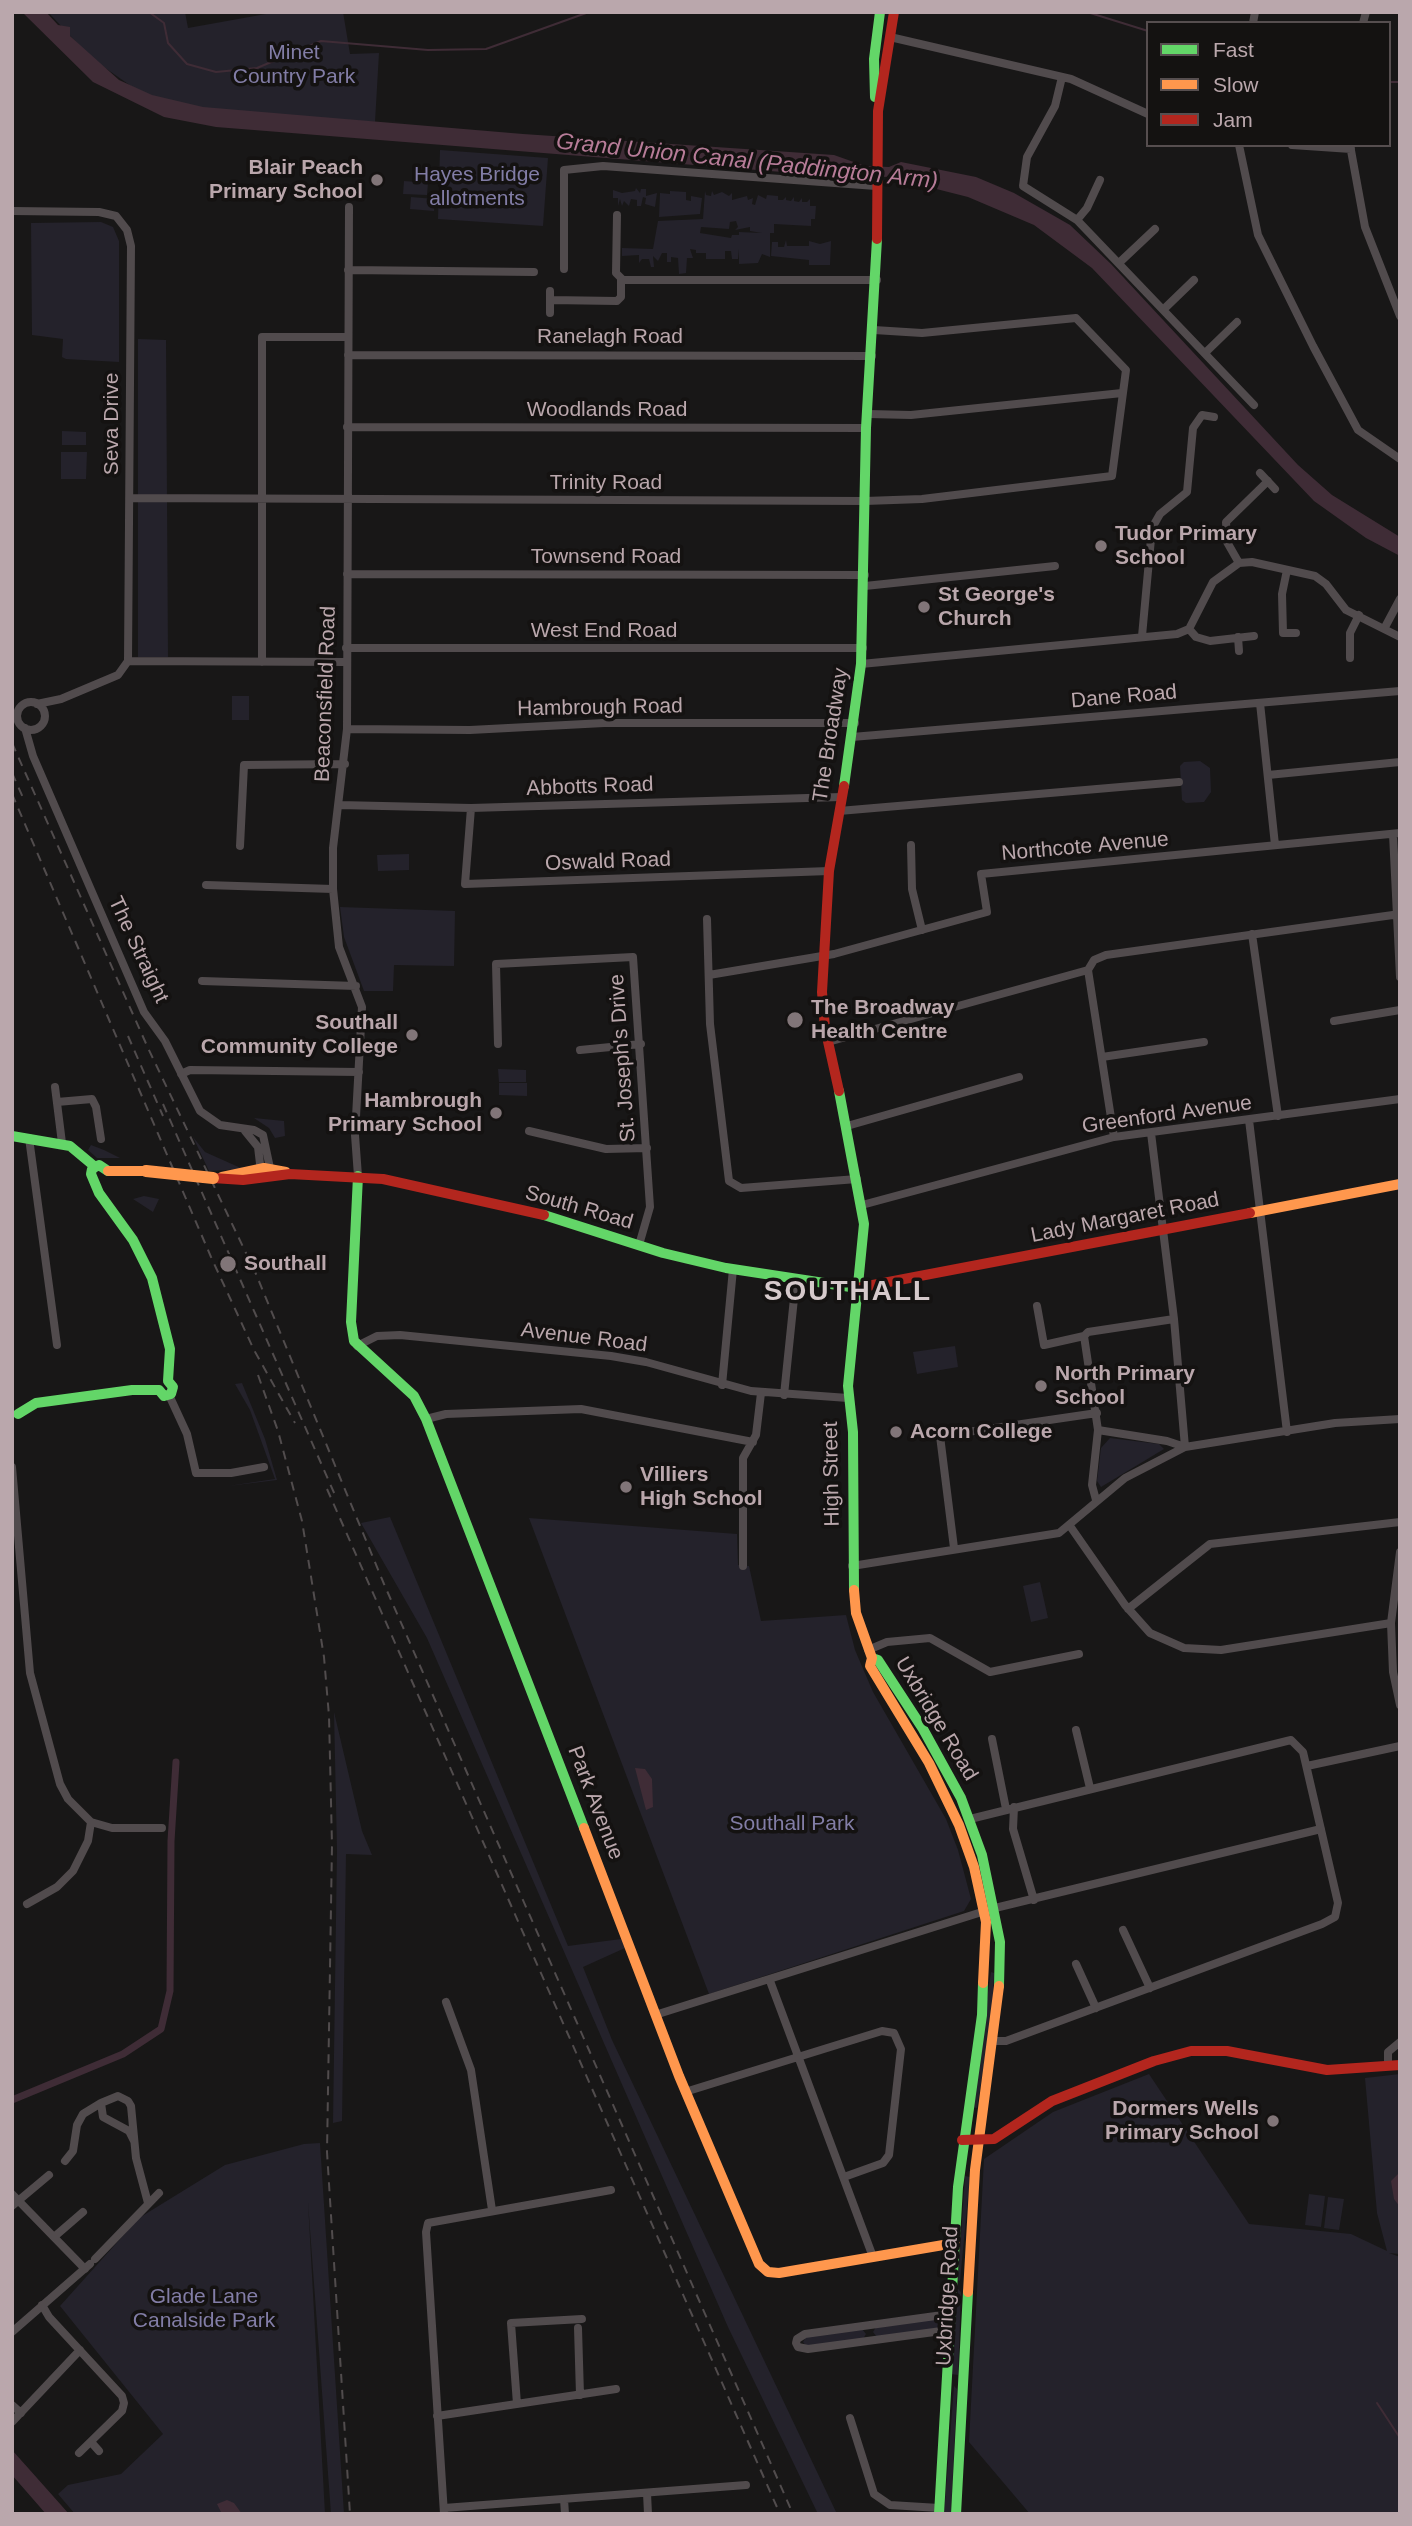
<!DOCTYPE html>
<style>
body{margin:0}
#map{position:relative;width:1412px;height:2526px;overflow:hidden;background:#181717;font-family:Helvetica,sans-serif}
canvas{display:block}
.frame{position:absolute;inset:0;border:14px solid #baa7ac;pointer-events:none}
.legend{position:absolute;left:1146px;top:21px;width:245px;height:126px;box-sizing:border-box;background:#141211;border:2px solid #564e4f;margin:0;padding:9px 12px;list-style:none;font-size:21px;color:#baa7ac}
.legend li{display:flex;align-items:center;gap:14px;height:35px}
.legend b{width:35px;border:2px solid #564e4f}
</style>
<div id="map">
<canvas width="1412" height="2526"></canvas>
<div class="frame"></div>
<ul class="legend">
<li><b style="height:9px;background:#63d668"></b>Fast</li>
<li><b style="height:9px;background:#ff974d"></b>Slow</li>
<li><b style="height:9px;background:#b3261e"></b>Jam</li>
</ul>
</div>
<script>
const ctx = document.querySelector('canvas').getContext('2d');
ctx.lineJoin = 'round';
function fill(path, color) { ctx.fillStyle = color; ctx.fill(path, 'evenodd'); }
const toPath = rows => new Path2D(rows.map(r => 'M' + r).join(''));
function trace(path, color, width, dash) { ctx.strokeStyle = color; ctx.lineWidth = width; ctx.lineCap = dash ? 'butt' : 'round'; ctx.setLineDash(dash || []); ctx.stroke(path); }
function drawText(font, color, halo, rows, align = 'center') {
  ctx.font = font + ' Helvetica,sans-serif'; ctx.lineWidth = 7; ctx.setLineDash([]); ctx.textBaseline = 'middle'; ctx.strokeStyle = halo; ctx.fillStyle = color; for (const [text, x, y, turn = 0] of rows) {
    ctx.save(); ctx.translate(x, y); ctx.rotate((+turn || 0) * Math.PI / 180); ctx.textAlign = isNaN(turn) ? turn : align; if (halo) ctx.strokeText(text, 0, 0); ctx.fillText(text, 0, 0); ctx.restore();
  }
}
const green = toPath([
 [48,12,185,12,188,28,277,12,343,12,350,54,379,53,375,122,209,111,141,93,91,58],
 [440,150,548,158,543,226,438,219],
 [404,181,428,183,427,195,403,194],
 [636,188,640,193,641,189,646,189,646,196,657,193,655,207,645,204,646,198,643,197,641,206,637,206,637,200,631,199,629,206,624,201,622,206,620,199,618,206,618,198,613,198,613,190,622,193,635,191],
 [670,191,686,192,686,200,691,201,691,196,702,198,700,214,659,217,660,193,670,194],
 [705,191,706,195,711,196,712,191,714,195,722,192,729,196,732,193,732,200,747,196,748,200,753,198,752,204,755,205,758,195,766,199,767,195,778,196,778,200,783,200,786,197,786,200,791,201,794,197,794,201,799,202,802,198,802,202,807,202,810,199,810,206,816,206,815,219,811,219,811,226,774,224,774,233,770,233,770,257,762,254,758,263,739,264,739,249,738,259,732,259,731,251,725,251,725,259,706,259,706,253,696,253,696,250,690,249,693,258,687,258,686,273,679,274,678,258,671,257,671,262,667,262,667,253,662,253,658,261,653,256,654,267,651,267,649,259,642,259,639,263,639,255,622,256,622,248,653,249,658,221,703,219],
 [736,221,738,227,735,230,750,227,750,231,762,233,739,232,739,235,732,235,731,238,700,233,701,227,729,229,730,222],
 [411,197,435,199,434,211,410,209],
 [101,222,113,227,119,241,119,362,66,359,62,357,63,339,32,335,31,223],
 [786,240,787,246,809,246,809,241,820,244,831,241,830,265,809,265,809,260,771,256,772,242,778,242,778,247,784,247],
 [138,339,166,340,168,657,138,657],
 [62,431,86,432,86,445,62,445],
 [61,452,87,452,86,479,61,479],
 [232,696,249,696,249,720,232,720],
 [1200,761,1210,768,1211,792,1204,802,1186,803,1182,800,1180,766,1184,762],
 [409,854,409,870,378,871,377,855],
 [340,907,455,911,454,966,394,965,393,991,364,991,344,937],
 [498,1069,526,1070,526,1082,499,1082],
 [499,1083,527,1083,527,1096,499,1095],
 [254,1118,284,1121,285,1136,275,1138,269,1128],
 [193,1137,205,1152,243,1169,209,1171],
 [91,1145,104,1150,120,1158,97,1158,88,1150],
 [144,1196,159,1199,153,1212,133,1199],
 [955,1346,958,1367,917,1374,913,1352],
 [242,1383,265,1439,277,1480,228,1486,275,1479,250,1410,235,1384],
 [1110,1438,1159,1444,1164,1449,1101,1487,1097,1481,1101,1448],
 [390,1517,568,1946,621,1939,625,1948,583,1967,612,2040,837,2514,818,2514,728,2327,427,1638,361,1523],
 [529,1518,737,1534,738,1565,749,1566,761,1621,846,1615,855,1650,873,1692,946,1819,958,1850,971,1899,964,1911,709,1994],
 [1040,1582,1048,1618,1031,1622,1023,1586],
 [334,1712,362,1831,372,1855,346,1854,342,2121,333,2123,337,1850],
 [991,1972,994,1973,992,2016,977,2108,971,2107],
 [1149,2074,1249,2224,1351,2234,1387,2251,1377,2213,1365,2078,1400,2074,1400,2254,1389,2253,1400,2257,1400,2514,1030,2514,969,2442,984,2159,1053,2112],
 [320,2143,344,2514,331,2514,308,2202,325,2514,75,2514,58,2494,68,2485,121,2474,163,2434,60,2306,139,2218,225,2165,304,2144],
 [965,2176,970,2177,960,2281,958,2280],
 [1309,2194,1325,2196,1321,2227,1305,2225],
 [1328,2197,1344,2199,1339,2230,1324,2228],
 [958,2289,961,2292,958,2375,951,2374],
 [940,2318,939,2328,877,2337,873,2332,876,2327],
 [862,2329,866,2334,863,2339,807,2347,803,2342,806,2337],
 [954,2386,957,2389,951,2514,944,2514]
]);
const water = toPath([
 [22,12,46,12,58,25,70,27,70,36,119,80,152,95,203,107,523,134,834,155,865,166,889,167,901,162,976,177,1014,193,1070,225,1111,264,1298,465,1332,495,1400,537,1400,556,1366,538,1314,501,1092,268,1034,225,968,197,889,177,795,173,216,127,164,117,93,82],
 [635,1768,645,1769,652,1779,653,1807,646,1810],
 [1400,2172,1400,2207,1394,2199,1391,2181],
 [12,2450,29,2469,69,2514,46,2514,12,2475],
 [227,2500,234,2503,242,2514,222,2514,217,2504]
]);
const stream = toPath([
 [149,12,164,23,168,43,187,64,216,72,257,68,321,41,428,50,486,49,589,12],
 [1087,12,1148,31],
 [1389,82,1400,82],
 [1377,2403,1400,2438]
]);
const canal = toPath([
 [12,2100,123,2054,161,2029,170,1991,171,1841,176,1762]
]);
const street = toPath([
 [1253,23,1255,12],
 [1363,23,1366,12],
 [890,37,1071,79,1148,114],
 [1062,77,1055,106,1027,157,1023,186,1077,220,1254,405],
 [1239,145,1258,235,1313,346,1358,430,1400,459],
 [1292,145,1351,149],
 [1350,145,1365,227,1400,316],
 [349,207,347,729,333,848,333,889,339,947,362,1007,355,1135,358,1176],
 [12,211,99,212,116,216,127,230,131,246,128,661,118,675,61,699,37,704],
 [617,215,616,273,623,280,877,280],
 [1077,220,1087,208,1100,180],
 [1120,262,1155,229],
 [564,269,564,170,603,166,876,186],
 [348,270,534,272],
 [550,291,550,300,617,301,621,297,621,279],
 [1164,309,1194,280],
 [550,313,550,300],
 [1205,353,1237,322],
 [348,355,872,356],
 [868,414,911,415,1122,393],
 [347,427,866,428],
 [1260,473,1275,489],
 [130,498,865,501,922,499,1112,476,1126,370,1076,318,922,333,874,330],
 [1239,563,1227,542,1226,522,1268,481],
 [1287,570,1282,594,1283,633,1296,633],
 [347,574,865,575],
 [865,586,1055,566],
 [1189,629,1196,637,1210,641,1254,636],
 [1384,629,1400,599],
 [1142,636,1152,528,1160,514,1187,492,1193,428,1202,415,1214,417],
 [1238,637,1239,651],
 [346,648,863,648],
 [1350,658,1350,633,1359,615],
 [128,661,347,662],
 [262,662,262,337,348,337],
 [861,664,1177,634,1189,629,1213,582,1239,563,1252,562,1315,576,1326,584,1346,610,1400,637],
 '17 716a14 14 0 1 1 28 0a14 14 0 1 1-28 0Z',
 [1260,703,1275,845],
 [25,728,33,756,144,1012,165,1041,200,1111,220,1125,254,1130,263,1135,270,1168],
 [347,729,470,730,604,723,855,723],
 [852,737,1400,691],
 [1268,775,1400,762],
 [339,805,471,808,841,797],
 [471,808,465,884,829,871],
 [839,811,1179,782],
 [1393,834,1400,977],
 [911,845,912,889,922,930],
 [240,846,244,765,345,764],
 [206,885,333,889],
 [707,919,710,1024,729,1181,741,1188,857,1179],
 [1252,934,1278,1116],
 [1088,970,1094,960,1106,955,1400,914],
 [1088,970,1114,1137],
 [709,975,834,954,987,912,981,874,1400,833],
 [202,981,356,986],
 [1334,1021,1400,1010],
 [828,1042,1088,970],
 [498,1044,496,964,633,957,650,1207,639,1245],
 [580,1050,641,1044],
 [1102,1057,1204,1042],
 [181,1074,190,1070,359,1072],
 [55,1087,62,1143],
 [57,1102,92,1099,96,1107,101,1139],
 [1249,1120,1287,1432],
 [847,1126,1019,1077],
 [245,1131,258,1147,261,1172],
 [529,1131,606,1149,647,1148],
 [1151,1133,1174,1319,1185,1447],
 [29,1138,57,1345],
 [862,1205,1114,1137,1400,1099],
 [1037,1306,1044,1345,1084,1336],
 [357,1346,377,1336,400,1335,611,1356,646,1362,751,1391,848,1398],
 [722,1385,733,1269],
 [169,1395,187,1434,196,1473,231,1473,264,1467],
 [784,1395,796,1279],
 [426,1419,446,1414,581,1409,753,1442],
 [1098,1430,1167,1441,1185,1447],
 [12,1467,30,1673,60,1784,68,1799,91,1822,112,1828,162,1828],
 [1096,1500,1092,1485,1098,1430,1084,1336,1088,1332,1174,1319],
 [1070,1526,1125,1605,1150,1633,1184,1648,1221,1650,1391,1623],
 [954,1548,940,1436,1097,1413],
 [1400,1552,1391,1623,1393,1672,1400,1705],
 [743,1566,743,1458,756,1435,761,1393],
 [852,1566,1059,1533,1125,1478,1185,1447,1335,1423,1400,1419],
 [1128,1609,1210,1544,1400,1522],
 [868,1650,887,1642,930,1638,990,1672,1079,1654],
 [1076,1730,1090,1788],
 [992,1739,1006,1809],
 [1307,1766,1400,1746],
 [1014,1807,1013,1829,1034,1900],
 [970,1819,1291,1740,1303,1752,1338,1903,1335,1917,1322,1924,1006,2041,993,2041],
 [27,1904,57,1887,73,1871,88,1841,91,1822],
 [995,1908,1321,1829],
 [1123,1930,1150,1988],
 [1076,1964,1096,2008],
 [770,1981,873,2257],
 [446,2002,471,2070,492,2210],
 [655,2015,985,1911],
 [1388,2066,1388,2052,1400,2042],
 [685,2092,882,2031,894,2033,901,2049,889,2155,883,2163,844,2177],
 [134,2141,129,2131,103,2117,101,2103,118,2096,128,2101,131,2106,136,2158,148,2203],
 [65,2161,73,2151,77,2125,83,2114,101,2103],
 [12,2194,85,2269],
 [12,2206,49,2175],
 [54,2237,83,2212],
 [95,2259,159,2193],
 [42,2305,49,2317,122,2396,124,2403,122,2411,79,2453],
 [578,2328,580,2395],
 [949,2330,808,2349,798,2347,796,2343,797,2339,805,2334,950,2314],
 [12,2332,90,2264],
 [517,2404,511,2323,582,2319],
 [12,2405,21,2413],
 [437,2416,616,2389],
 [850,2418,874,2494,890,2505,939,2508],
 [12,2422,80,2350],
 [91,2442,99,2451],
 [647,2493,648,2514],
 [564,2499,565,2514],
 [444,2508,746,2485],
 [444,2514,426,2232,428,2223,611,2190]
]);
const fast = toPath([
 [875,97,874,59,880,12],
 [844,786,861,664,866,428,877,239],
 [839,1091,864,1224,848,1386,853,1432,854,1590],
 [12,1136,70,1146,94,1166],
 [108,1171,99,1165,92,1169,91,1174,99,1193,133,1240,152,1278,170,1349,168,1381],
 [358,1176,351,1322,354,1341,414,1396,426,1419,584,1828],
 [544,1215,663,1253,726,1268,857,1288],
 [159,1390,164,1396,171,1394,173,1387,168,1381],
 [18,1414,36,1403,132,1390,159,1390],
 [872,1658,878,1660,923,1729,961,1798,982,1855,1000,1942,999,1986],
 [939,2514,958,2187,982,2015,983,1983],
 [956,2514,968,2292]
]);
const slow = toPath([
 [108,1171,146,1171],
 [222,1177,264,1168,286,1172],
 [1250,1213,1400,1184],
 [854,1590,856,1613,872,1658,870,1666,929,1763,959,1825,974,1867,986,1922,983,1983],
 [584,1828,679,2076,759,2264,768,2272,779,2273,955,2243],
 [968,2292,975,2170,999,1986]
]);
const jam = toPath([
 [877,239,878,111,894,12],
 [839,1091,825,1028,822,992,829,871,844,786],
 [213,1178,243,1180,290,1174,383,1179,544,1215],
 [857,1288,1250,1213],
 [962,2140,994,2139,1052,2101,1154,2061,1191,2051,1227,2051,1327,2070,1400,2065]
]);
const rail = toPath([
 [12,743,148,1048,256,1274,384,1584,793,2514],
 [12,773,25,802],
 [12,794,211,1257,254,1350,295,1423],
 [128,1036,163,1116],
 [163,1104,335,1495],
 [258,1375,278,1431,302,1521,324,1657,329,1716,332,1845,327,2152,350,2514],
 [327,1489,780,2514]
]);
const slowBridge = toPath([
 [146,1171,213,1178]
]);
const markers = [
 [377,180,7,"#817578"],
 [1101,546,7,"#817578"],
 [924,607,7,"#817578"],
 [795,1020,9,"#817578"],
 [412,1035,7,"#817578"],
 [496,1113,7,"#817578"],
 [228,1264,9,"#817578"],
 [1041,1386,7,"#817578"],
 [896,1432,7,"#817578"],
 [626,1487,7,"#817578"],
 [1273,2121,7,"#817578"]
];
const parkNames = [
 ["Minet",294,53],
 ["Country Park",294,77],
 ["Hayes Bridge",477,175],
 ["allotments",477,199],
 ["Southall Park",792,1824],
 ["Glade Lane",204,2297],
 ["Canalside Park",204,2321]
];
const poiNames = [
 ["Blair Peach",363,168,"right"],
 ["Primary School",363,192,"right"],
 ["Tudor Primary",1115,534],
 ["School",1115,558],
 ["St George's",938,595],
 ["Church",938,619],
 ["The Broadway",811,1008],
 ["Health Centre",811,1032],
 ["Southall",398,1023,"right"],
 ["Community College",398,1047,"right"],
 ["Hambrough",482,1101,"right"],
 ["Primary School",482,1125,"right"],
 ["Southall",244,1264],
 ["North Primary",1055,1374],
 ["School",1055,1398],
 ["Acorn College",910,1432],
 ["Villiers",640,1475],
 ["High School",640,1499],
 ["Dormers Wells",1259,2109,"right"],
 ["Primary School",1259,2133,"right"]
];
const streetNames = [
 ["Ranelagh Road",610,337],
 ["Woodlands Road",607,410],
 ["Seva Drive",112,424,-90],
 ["Trinity Road",606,483],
 ["Townsend Road",606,557],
 ["West End Road",604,631],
 ["Beaconsfield Road",326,694,-88],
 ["Dane Road",1124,697,-5],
 ["Hambrough Road",600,708,-1],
 ["The Broadway",831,735,-81],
 ["Abbotts Road",590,787,-2],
 ["Northcote Avenue",1085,847,-5],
 ["Oswald Road",608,862,-2],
 ["The Straight",138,950,65],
 ["St. Joseph's Drive",623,1058,-94],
 ["Greenford Avenue",1167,1115,-8],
 ["South Road",579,1208,16],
 ["Lady Margaret Road",1125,1218,-11],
 ["Avenue Road",584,1338,7],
 ["High Street",832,1474,-91],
 ["Uxbridge Road",936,1719,59],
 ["Park Avenue",595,1803,69],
 ["Uxbridge Road",948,2296,-87]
];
const waterNames = [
 ["Grand Union Canal (Paddington Arm)",747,162,6]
];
const districtNames = [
 ["SOUTHALL",848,1292]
];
fill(green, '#24222b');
fill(water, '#3f2c36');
trace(stream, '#3f2c36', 2);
trace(canal, '#3f2c36', 7);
trace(street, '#514b4d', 8);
trace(fast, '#63d668', 10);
trace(slow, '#ff974d', 10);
trace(jam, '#b3261e', 10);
trace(rail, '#514c4d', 2, [9, 7]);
trace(slowBridge, '#ff974d', 12);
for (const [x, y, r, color] of markers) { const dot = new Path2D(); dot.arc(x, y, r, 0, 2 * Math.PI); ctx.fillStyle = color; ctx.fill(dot); trace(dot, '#141211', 2.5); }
drawText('21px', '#827da6', '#141211', parkNames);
drawText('bold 21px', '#baa7ac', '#141211', poiNames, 'left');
drawText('21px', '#baa7ac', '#141211', streetNames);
drawText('italic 23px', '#b77c98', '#141211', waterNames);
ctx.letterSpacing = '2px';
drawText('bold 28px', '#d5c9cb', '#141211', districtNames);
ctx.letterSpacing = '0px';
</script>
